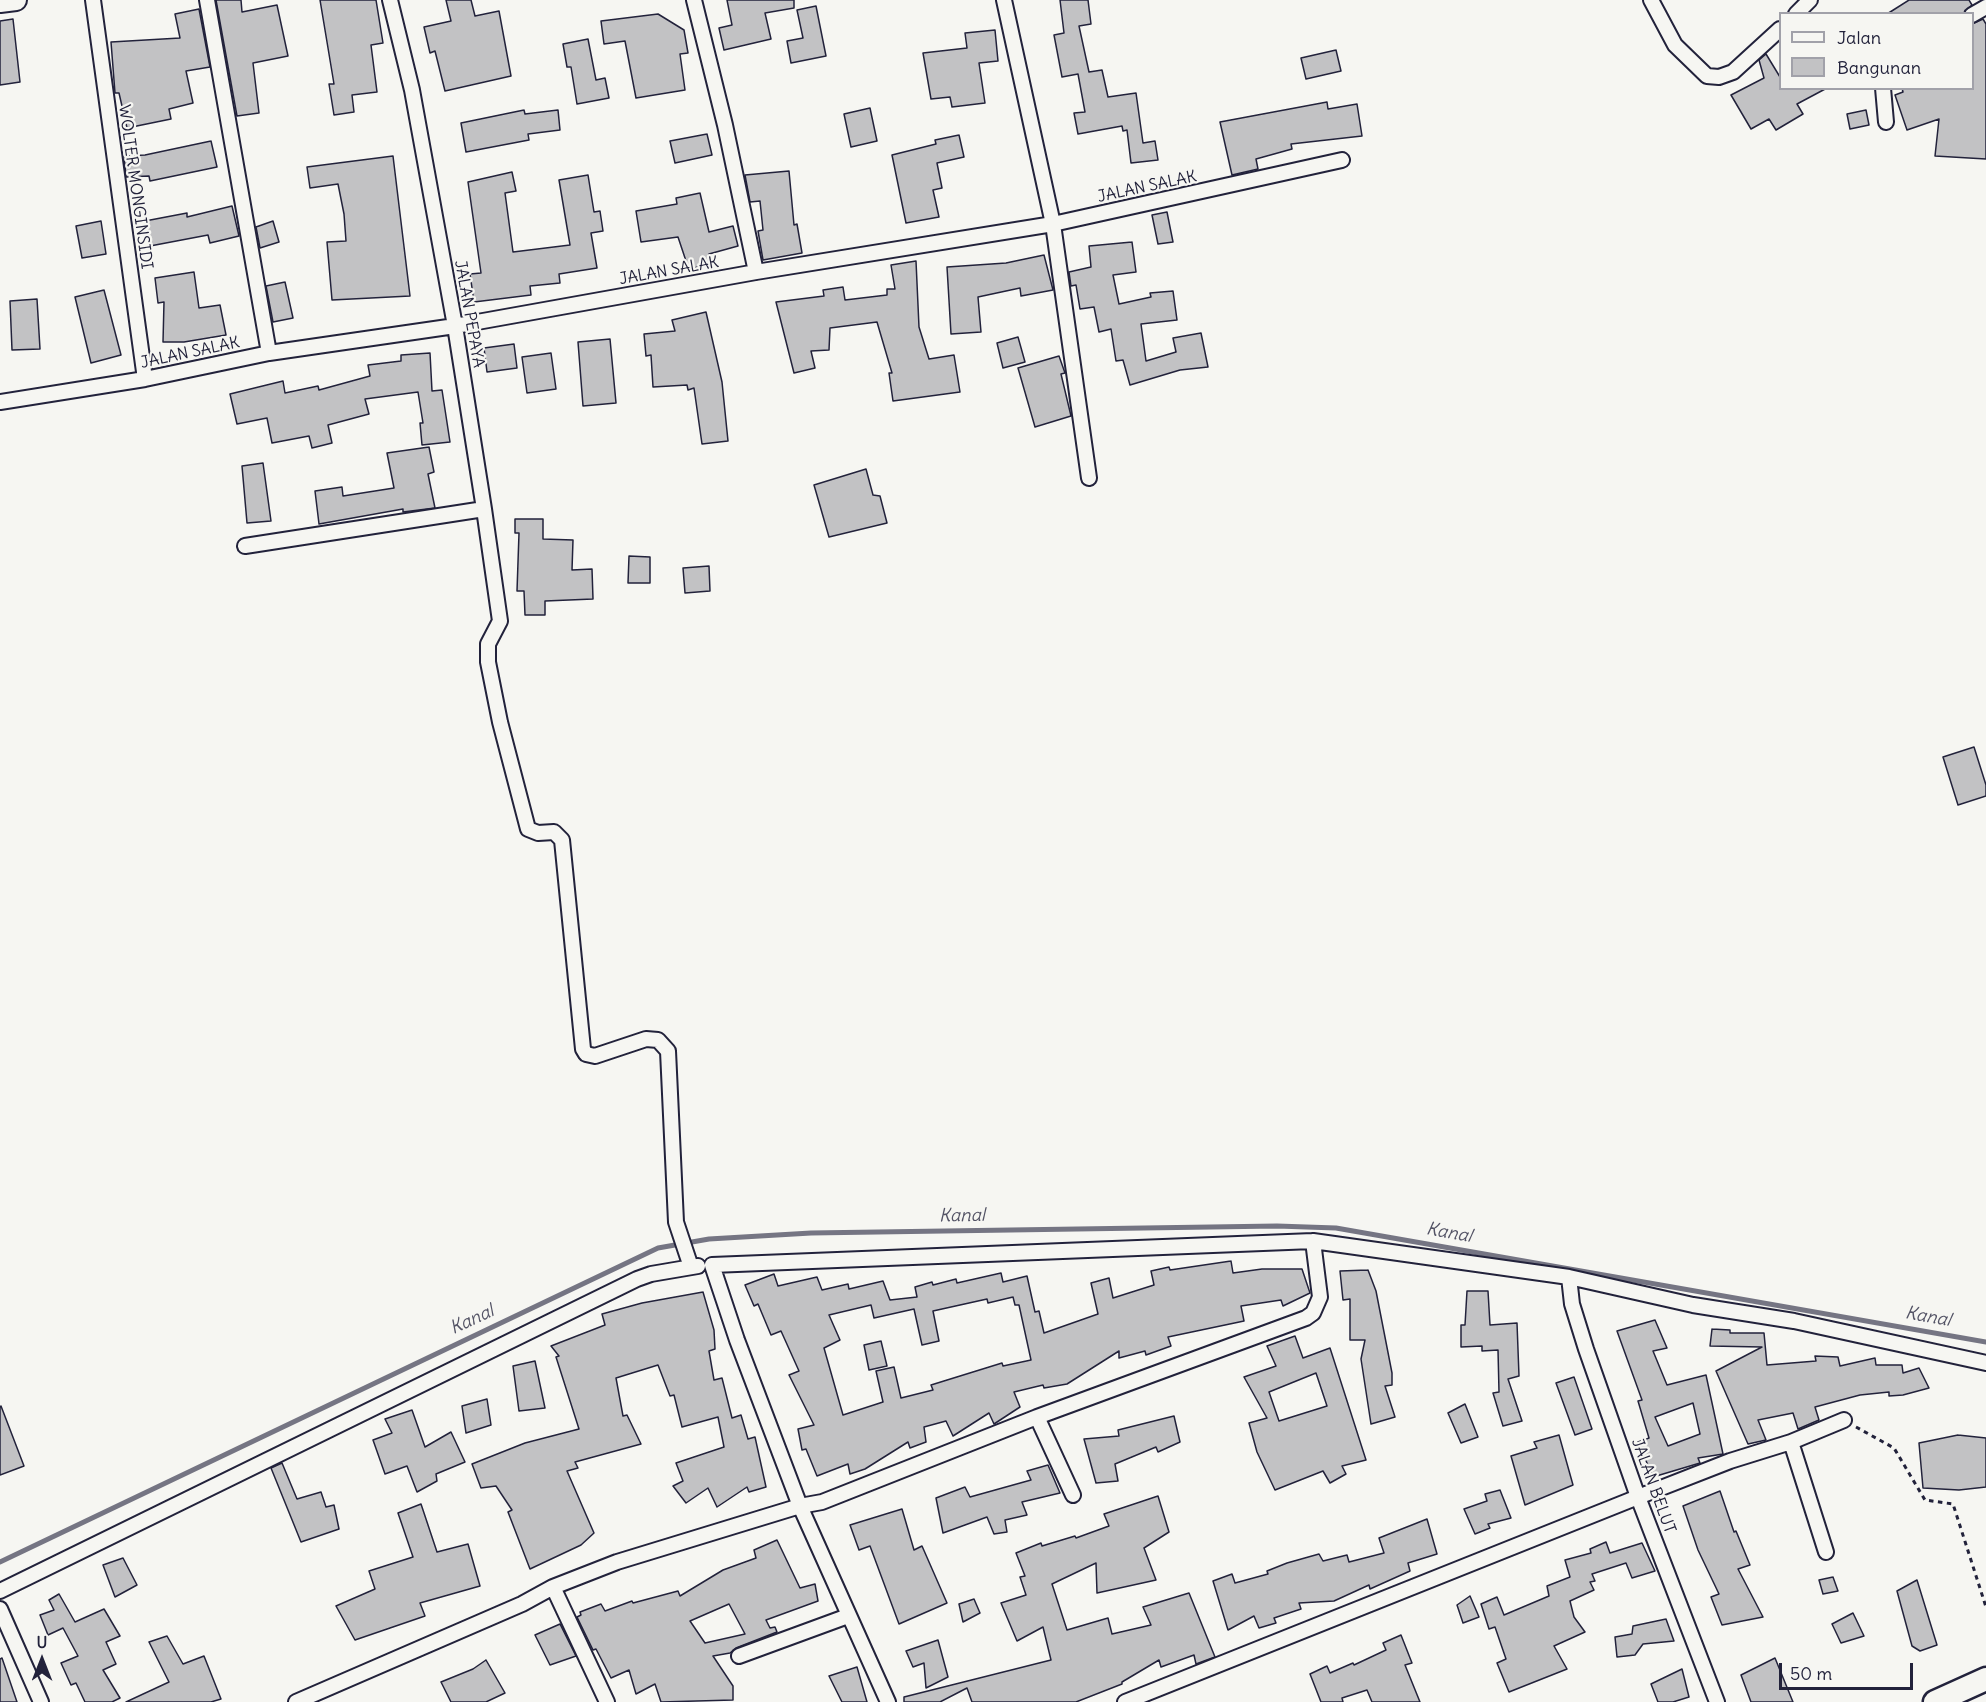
<!DOCTYPE html>
<style>
body{margin:0}
#map{position:relative;width:1986px;height:1702px;overflow:hidden;background:#f6f6f2;font-family:Delius,sans-serif}
canvas{display:block}
.legend{position:absolute;left:1779px;top:12px;width:195px;height:78px;box-sizing:border-box;background:#f6f6f2;border:2px solid #a1a1a9;margin:0;padding:8px 10px;list-style:none;font-size:18px;color:#22223b}
.legend li{display:flex;align-items:center;gap:12px;height:30px}
.legend b{width:30px;border:2px solid #a1a1a9}
.north{position:absolute;left:12px;top:1630px;width:60px;height:60px;-webkit-text-stroke:4px #f6f6f2;paint-order:stroke;rotate:0deg;font-size:16px;font-weight:700;line-height:24px;text-align:center;color:#22223b}
.north::after{content:'';display:block;margin:auto;width:21px;height:27px;background:#22223b;clip-path:polygon(50% 0,100% 100%,50% 72%,0 100%)}
.scale{position:absolute;left:1779px;top:1663px;width:134px;height:27px;box-sizing:border-box;border:3px solid #22223b;border-top:0;padding-left:8px;font-size:18px;line-height:21px;white-space:nowrap;color:#22223b;-webkit-text-stroke:4px #f6f6f2;paint-order:stroke}
</style>
<div id="map">
<canvas width="1986" height="1702"></canvas>
<ul class="legend">
<li><b style="height:8px;background:#f6f6f2"></b>Jalan</li>
<li><b style="height:16px;background:#c2c2c4"></b>Bangunan</li>
</ul>
<div class="north">U</div>
<div class="scale">50 m</div>
</div>
<script>
const ctx = document.querySelector('canvas').getContext('2d');
ctx.lineJoin = 'round';
const toPath = rows => new Path2D(rows.map(r => 'M' + r).join(''));
function trace(path, color, width, dash) { ctx.strokeStyle = color; ctx.lineWidth = width; ctx.lineCap = dash ? 'butt' : 'round'; ctx.setLineDash(dash || []); ctx.stroke(path); }
function fill(path, color) { ctx.fillStyle = color; ctx.fill(path, 'evenodd'); }
function drawText(font, color, halo, rows, align = 'center') {
  ctx.font = font + ' Delius,sans-serif'; ctx.lineWidth = 4.5; ctx.setLineDash([]); ctx.textBaseline = 'middle'; ctx.strokeStyle = halo; ctx.fillStyle = color; for (const [text, x, y, turn = 0] of rows) {
    ctx.save(); ctx.translate(x, y); ctx.rotate((+turn || 0) * Math.PI / 180); ctx.textAlign = isNaN(turn) ? turn : align; if (halo) ctx.strokeText(text, 0, 0); ctx.fillText(text, 0, 0); ctx.restore();
  }
}
const stream = toPath([
 [0,1562,658,1248,709,1239,811,1233,1277,1226,1336,1228,1986,1342]
]);
const building = toPath([
 [216,0,241,0,242,12,277,5,288,56,253,63,259,113,237,116,216,0],
 [320,0,376,0,383,43,371,45,377,92,352,95,354,112,334,115,329,84,334,84,320,0],
 [446,0,471,0,475,16,499,11,511,76,445,91,435,51,430,53,424,27,451,21,446,0],
 [727,0,794,0,794,8,765,13,771,39,724,50,719,28,732,25,727,0],
 [1060,0,1088,0,1091,24,1079,26,1089,72,1102,70,1108,97,1136,93,1143,143,1155,141,1158,160,1131,163,1127,130,1123,131,1122,126,1078,134,1074,113,1085,112,1078,74,1062,77,1054,35,1064,33,1060,0],
 [1909,0,1969,0,1972,5,1963,14,1887,14,1909,0],
 [816,6,826,56,791,63,787,41,803,38,797,10,816,6],
 [199,9,210,67,186,71,193,103,169,109,171,119,127,128,119,93,115,93,111,42,180,38,175,14,199,9],
 [658,14,684,30,688,53,680,54,685,90,636,98,625,41,604,44,601,21,658,14],
 [13,19,20,82,0,85,0,21,13,19],
 [1983,19,1986,24,1986,159,1935,156,1939,119,1907,130,1895,95,1903,92,1902,88,1972,88,1972,24,1983,19],
 [995,30,998,61,979,63,985,103,952,107,950,97,931,99,923,53,967,48,965,33,995,30],
 [588,39,596,80,605,78,609,98,577,104,571,67,567,67,563,44,588,39],
 [1336,50,1341,71,1306,79,1301,58,1336,50],
 [1766,54,1780,77,1780,88,1827,88,1797,104,1803,114,1776,130,1769,119,1751,129,1731,95,1764,78,1759,60,1766,54],
 [1327,102,1328,109,1357,104,1362,136,1291,144,1292,149,1256,159,1258,169,1232,175,1220,122,1327,102],
 [870,108,877,141,851,147,844,114,870,108],
 [524,110,525,114,558,110,560,130,528,134,529,140,466,152,461,123,524,110],
 [1866,110,1869,125,1850,129,1847,114,1866,110],
 [707,134,712,155,675,163,670,141,707,134],
 [959,135,964,157,937,163,942,188,933,190,939,217,906,223,892,155,936,144,935,140,959,135],
 [211,141,217,167,150,181,149,176,126,177,124,156,145,155,211,141],
 [393,156,410,296,332,300,327,242,346,241,344,214,338,184,310,188,307,167,393,156],
 [789,171,794,225,797,224,802,253,763,260,758,231,763,230,760,201,750,202,745,175,789,171],
 [512,172,516,191,505,193,513,252,570,245,559,180,588,175,594,212,600,211,603,231,591,233,597,268,559,274,560,283,530,286,531,295,474,302,470,274,481,273,468,182,512,172],
 [700,193,709,232,733,226,738,246,709,254,712,262,689,270,678,237,641,242,636,211,677,204,676,198,700,193],
 [232,206,239,236,210,243,208,235,150,246,145,221,187,213,187,217,232,206],
 [1167,212,1173,242,1158,244,1152,215,1167,212],
 [101,221,106,254,82,258,76,226,101,221],
 [273,221,279,242,260,248,256,227,273,221],
 [1132,242,1136,272,1113,275,1119,304,1151,297,1150,293,1173,291,1177,320,1141,324,1146,361,1176,352,1173,338,1201,333,1208,367,1180,370,1130,385,1123,360,1116,361,1111,329,1099,332,1094,307,1080,309,1076,285,1071,286,1069,272,1091,267,1089,246,1132,242],
 [1044,255,1053,290,1021,296,1020,288,978,297,981,332,951,334,947,267,1006,263,1044,255],
 [916,261,919,327,929,359,954,355,960,392,893,401,889,373,892,373,877,322,830,328,829,350,811,351,815,368,794,373,776,302,824,296,823,290,843,287,845,300,887,295,887,289,895,289,891,265,916,261],
 [194,272,199,308,220,305,226,335,184,342,163,342,164,302,158,303,155,278,194,272],
 [285,282,293,318,273,322,266,286,285,282],
 [104,290,121,355,91,363,75,297,104,290],
 [37,299,40,349,12,350,10,301,37,299],
 [706,312,722,382,728,441,702,444,694,388,688,390,687,385,653,387,651,355,646,356,644,334,675,331,672,320,706,312],
 [1018,337,1025,362,1003,368,997,343,1018,337],
 [610,339,616,403,583,406,578,342,610,339],
 [514,344,517,368,487,372,484,348,514,344],
 [430,353,432,391,442,390,450,442,422,445,420,423,423,423,418,392,365,399,369,414,328,425,332,443,312,448,309,436,272,443,267,418,237,424,230,394,283,381,285,393,318,386,319,390,370,376,368,365,401,361,401,355,430,353],
 [551,353,556,389,527,393,522,357,551,353],
 [1059,356,1065,373,1061,374,1071,416,1035,427,1018,368,1059,356],
 [429,447,434,472,428,474,435,508,403,512,403,509,319,524,315,491,342,487,343,496,394,488,387,453,429,447],
 [263,463,271,521,247,523,242,466,263,463],
 [866,469,873,495,880,496,887,523,829,537,814,485,866,469],
 [515,519,543,519,543,539,573,540,572,570,592,569,593,599,545,601,545,615,525,615,524,591,517,591,519,533,515,533,515,519],
 [629,556,650,557,650,583,628,583,629,556],
 [709,566,710,591,685,593,683,568,709,566],
 [1974,747,1986,785,1986,796,1958,805,1943,757,1974,747],
 [1231,1261,1233,1273,1262,1269,1302,1269,1310,1293,1283,1306,1281,1300,1241,1306,1244,1321,1168,1337,1171,1346,1146,1355,1145,1351,1119,1358,1119,1351,1067,1384,1044,1388,1043,1385,1014,1392,1020,1407,994,1424,989,1413,953,1436,946,1421,924,1427,926,1442,910,1448,908,1442,865,1469,850,1474,848,1464,817,1476,806,1449,802,1450,798,1429,814,1425,789,1375,799,1371,781,1331,771,1335,758,1304,754,1306,745,1285,774,1274,778,1286,817,1277,822,1290,848,1284,849,1289,883,1281,890,1300,917,1297,915,1287,932,1282,933,1285,956,1279,957,1283,1001,1273,1003,1282,1027,1276,1035,1312,1039,1311,1044,1333,1098,1314,1091,1283,1109,1278,1113,1298,1154,1285,1151,1271,1169,1267,1170,1270,1231,1261],
 [1013,1297,1015,1305,1019,1305,1031,1360,1003,1366,1002,1363,931,1385,933,1390,901,1398,894,1367,876,1371,883,1402,843,1415,824,1348,840,1340,829,1315,871,1305,874,1318,914,1309,922,1345,939,1341,933,1311,987,1299,988,1303,1013,1297],
 [1368,1270,1376,1291,1392,1373,1392,1385,1385,1386,1395,1417,1371,1424,1361,1359,1365,1340,1350,1340,1350,1299,1343,1300,1340,1271,1368,1270],
 [1467,1291,1488,1291,1490,1325,1517,1323,1519,1376,1508,1379,1522,1421,1503,1426,1493,1393,1499,1392,1498,1350,1482,1351,1482,1346,1461,1347,1461,1325,1465,1325,1467,1291],
 [703,1292,714,1330,715,1349,709,1351,714,1380,722,1378,732,1418,741,1415,748,1439,755,1437,766,1487,749,1492,747,1487,717,1507,708,1488,686,1503,673,1486,683,1481,676,1463,724,1447,718,1417,682,1427,674,1395,670,1396,658,1365,616,1378,623,1416,627,1415,641,1444,575,1462,578,1468,567,1471,594,1533,581,1545,530,1569,508,1512,512,1510,496,1486,481,1488,472,1464,525,1443,579,1429,556,1357,559,1356,551,1346,605,1325,602,1314,642,1303,703,1292],
 [1655,1320,1667,1348,1653,1351,1667,1385,1706,1375,1723,1454,1698,1458,1700,1463,1653,1477,1638,1442,1649,1438,1638,1401,1642,1400,1617,1331,1655,1320],
 [1693,1403,1700,1434,1668,1446,1655,1417,1693,1403],
 [1712,1329,1730,1330,1730,1333,1764,1333,1767,1365,1816,1361,1815,1356,1838,1357,1840,1366,1875,1358,1876,1365,1902,1365,1903,1373,1919,1368,1929,1388,1903,1395,1889,1396,1889,1392,1860,1395,1815,1407,1819,1420,1798,1429,1793,1413,1758,1420,1766,1440,1748,1444,1716,1371,1762,1347,1710,1346,1712,1329],
 [1295,1336,1303,1358,1330,1348,1366,1460,1342,1466,1346,1474,1330,1483,1323,1471,1275,1490,1257,1452,1249,1423,1267,1418,1244,1377,1276,1366,1267,1346,1295,1336],
 [1316,1373,1327,1406,1279,1421,1269,1392,1316,1373],
 [881,1341,887,1366,869,1370,864,1345,881,1341],
 [535,1361,545,1408,519,1411,513,1366,535,1361],
 [1574,1377,1592,1429,1575,1435,1556,1383,1574,1377],
 [487,1399,491,1425,466,1433,462,1406,487,1399],
 [1465,1404,1478,1437,1461,1443,1448,1413,1465,1404],
 [1,1406,24,1466,0,1475,0,1407,1,1406],
 [412,1410,425,1447,451,1432,465,1462,436,1474,437,1481,417,1492,407,1466,385,1474,373,1440,392,1433,385,1419,412,1410],
 [1174,1416,1180,1442,1158,1452,1156,1447,1115,1464,1118,1481,1096,1483,1084,1439,1119,1436,1118,1430,1174,1416],
 [1559,1435,1573,1485,1525,1505,1511,1456,1537,1448,1534,1442,1559,1435],
 [1958,1435,1986,1438,1986,1487,1959,1490,1923,1488,1919,1443,1958,1435],
 [282,1463,297,1499,321,1492,326,1507,334,1505,339,1529,301,1542,271,1468,282,1463],
 [1048,1465,1060,1493,1022,1502,1027,1515,1005,1520,1007,1532,994,1534,987,1517,943,1533,936,1498,965,1487,970,1497,1031,1480,1027,1471,1048,1465],
 [1500,1490,1511,1518,1488,1524,1490,1528,1475,1534,1464,1509,1487,1501,1485,1494,1500,1490],
 [1720,1491,1734,1532,1736,1531,1750,1565,1738,1569,1763,1617,1722,1625,1711,1597,1719,1594,1698,1550,1683,1506,1720,1491],
 [1158,1496,1169,1532,1144,1548,1156,1580,1097,1593,1096,1563,1052,1584,1067,1630,1108,1618,1112,1634,1151,1625,1143,1607,1189,1593,1215,1657,1196,1664,1194,1655,1161,1667,1159,1660,1122,1682,1122,1684,1076,1702,972,1702,967,1688,940,1702,904,1702,904,1697,1051,1660,1043,1627,1017,1641,1001,1603,1026,1595,1020,1577,1025,1576,1016,1553,1041,1543,1042,1546,1075,1536,1076,1538,1109,1526,1104,1514,1158,1496],
 [421,1504,437,1552,468,1544,480,1586,420,1603,425,1616,355,1640,336,1606,375,1589,369,1571,413,1557,398,1513,421,1504],
 [902,1509,914,1550,922,1546,947,1603,899,1624,870,1546,859,1550,850,1525,902,1509],
 [1427,1519,1437,1554,1408,1563,1410,1571,1370,1589,1369,1585,1334,1601,1299,1603,1301,1609,1274,1618,1276,1623,1259,1628,1254,1616,1228,1630,1213,1581,1232,1574,1235,1583,1268,1574,1267,1571,1287,1563,1319,1554,1323,1561,1347,1555,1349,1562,1384,1553,1379,1538,1427,1519],
 [777,1540,800,1588,815,1584,818,1601,766,1620,770,1628,775,1627,777,1632,736,1648,730,1653,713,1656,733,1686,733,1700,661,1702,655,1684,636,1694,629,1670,611,1678,596,1649,593,1650,577,1617,581,1615,580,1612,601,1604,605,1611,632,1601,633,1603,678,1591,680,1596,723,1570,756,1558,754,1550,777,1540],
 [729,1604,745,1634,705,1643,690,1621,729,1604],
 [1606,1542,1610,1553,1642,1543,1655,1571,1632,1578,1626,1563,1592,1574,1595,1581,1590,1582,1594,1590,1570,1601,1574,1617,1585,1632,1554,1646,1567,1669,1509,1692,1497,1663,1506,1659,1495,1627,1489,1629,1481,1604,1497,1597,1504,1615,1549,1596,1547,1586,1570,1577,1565,1560,1591,1553,1590,1549,1606,1542],
 [123,1558,137,1585,115,1597,103,1565,123,1558],
 [1833,1577,1838,1591,1823,1594,1819,1580,1833,1577],
 [1917,1580,1937,1645,1920,1651,1912,1646,1897,1591,1917,1580],
 [59,1594,75,1622,104,1609,120,1636,106,1642,116,1664,103,1670,120,1698,112,1702,85,1702,76,1683,71,1685,61,1663,78,1656,63,1628,48,1635,40,1615,54,1610,49,1600,59,1594],
 [1470,1596,1479,1617,1463,1623,1457,1605,1470,1596],
 [974,1599,980,1613,963,1622,959,1604,974,1599],
 [1853,1613,1864,1636,1841,1643,1832,1624,1853,1613],
 [1666,1619,1674,1641,1643,1644,1635,1655,1617,1657,1615,1637,1632,1634,1633,1626,1666,1619],
 [560,1624,576,1656,550,1665,535,1635,560,1624],
 [1401,1635,1412,1663,1405,1665,1420,1702,1372,1702,1367,1690,1342,1698,1343,1702,1321,1702,1310,1674,1327,1666,1330,1673,1353,1663,1354,1665,1386,1650,1383,1643,1401,1635],
 [167,1636,183,1664,204,1656,221,1699,211,1702,126,1702,169,1682,149,1642,167,1636],
 [938,1640,948,1677,926,1688,924,1663,913,1667,906,1651,938,1640],
 [2,1658,17,1702,0,1702,0,1659,2,1658],
 [1775,1658,1793,1702,1751,1702,1741,1675,1775,1658],
 [486,1660,505,1693,486,1702,451,1702,441,1682,473,1669,486,1660],
 [857,1667,867,1702,842,1702,829,1676,857,1667],
 [1682,1669,1689,1697,1673,1702,1658,1702,1651,1684,1682,1669]
]);
const path = toPath([
 [1856,1427,1894,1448,1925,1500,1953,1504,1986,1607]
]);
const minor = toPath([
 [93,0,145,379],
 [207,0,269,353],
 [390,0,412,90,455,326,484,509,500,621,488,644,488,662,500,722,528,829,538,833,554,832,562,840,583,1049,586,1054,595,1056,646,1039,658,1040,668,1051,676,1222,691,1267],
 [694,0,725,125,756,272],
 [1004,0,1053,224,1089,478],
 [1651,0,1675,45,1707,76,1719,77,1733,72,1780,29],
 [1796,14,1810,0],
 [1972,15,1986,7],
 [1883,88,1886,122],
 [0,402,145,379,269,353,455,326,756,272,1053,224,1342,160],
 [245,546,484,509],
 [1569,1277,1572,1304,1586,1349,1638,1497,1717,1702],
 [1037,1417,1073,1495],
 [1791,1442,1826,1552],
 [553,1587,607,1702],
 [0,1591,637,1279,651,1274,698,1266],
 [0,1609,41,1702],
 [739,1656,848,1616],
 [296,1702,522,1604,553,1587,617,1562,800,1506,822,1502,1037,1417,1306,1318,1313,1313,1320,1297,1313,1241],
 [888,1702,800,1506,737,1340,712,1265,1313,1241,1569,1277,1693,1305,1794,1321,1986,1363],
 [1125,1702,1638,1497,1730,1461,1791,1442,1844,1420]
]);
const secondary = toPath([
 [0,2,16,0]
]);
const trunk = toPath([
 [1935,1702,1986,1679]
]);
const streetNames = [
 ["WOLTER MONGINSIDI",135,187,82],
 ["JALAN SALAK",1147,187,-12],
 ["JALAN SALAK",669,271,-10],
 ["JALAN PEPAYA",469,314,80],
 ["JALAN SALAK",190,353,-12],
 ["JALAN BELUT",1653,1486,70]
];
const waterNames = [
 ["Kanal",962,1216,-1],
 ["Kanal",1449,1233,10],
 ["Kanal",1928,1317,10],
 ["Kanal",472,1320,-25]
];
trace(stream, '#757583', 5);
fill(building, '#c2c2c4');
trace(building, '#22223b', 1.5);
trace(minor, '#22223b', 18);
trace(secondary, '#22223b', 24);
trace(trunk, '#22223b', 27);
trace(path, '#22223b', 3, [4.5, 4.5]);
trace(minor, '#f6f6f2', 14);
trace(secondary, '#f6f6f2', 20);
trace(trunk, '#f6f6f2', 22);
drawText('16px', '#22223b', '#f6f6f2', streetNames);
drawText('italic 18px', '#535365', '#f6f6f2', waterNames);
</script>
